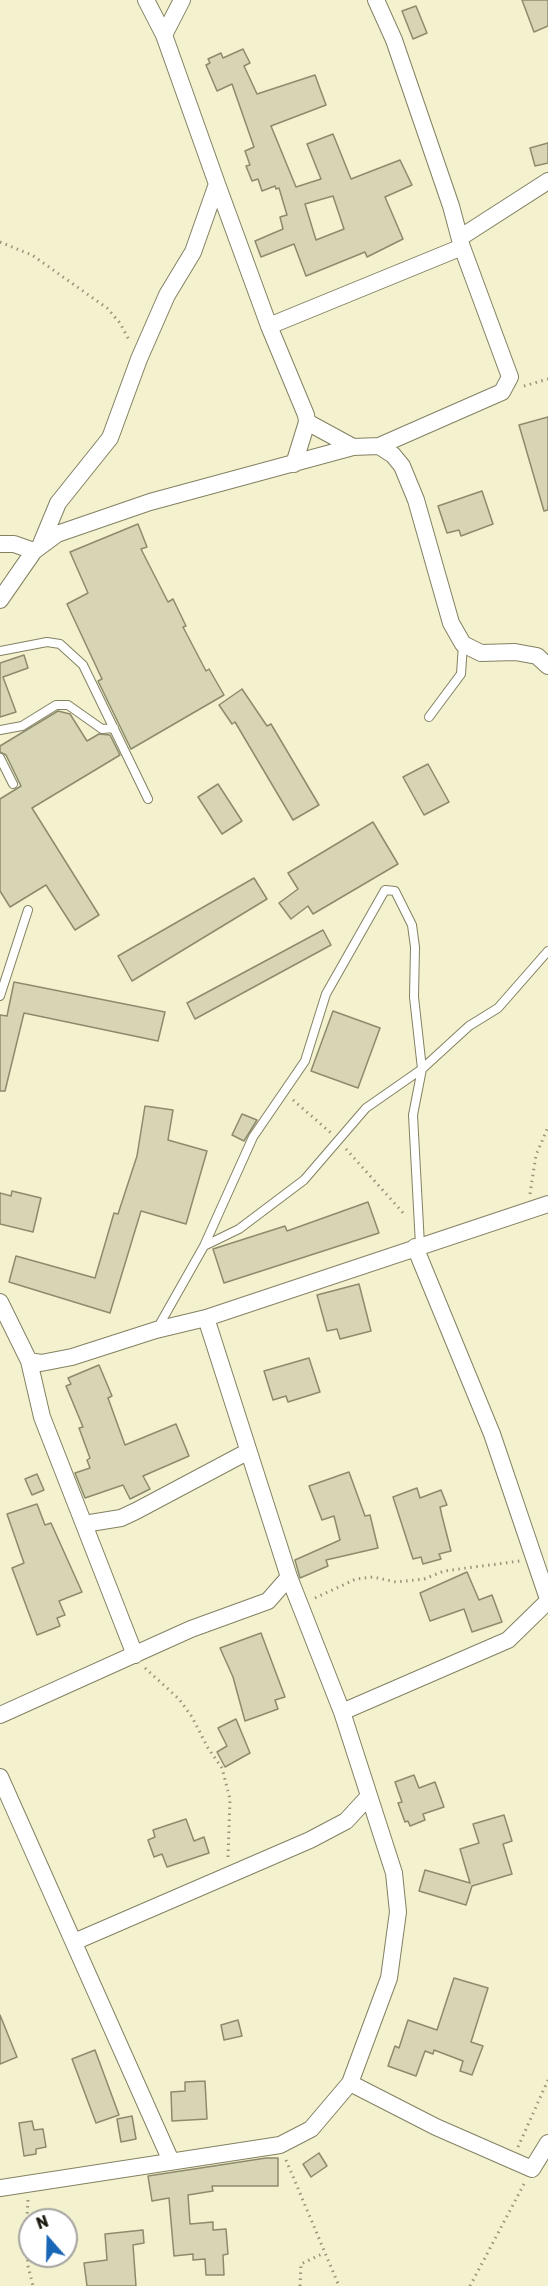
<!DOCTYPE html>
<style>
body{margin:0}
#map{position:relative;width:548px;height:2286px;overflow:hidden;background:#f4f1cf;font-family:Rubik,sans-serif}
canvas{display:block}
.north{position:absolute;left:18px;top:2208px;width:60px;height:60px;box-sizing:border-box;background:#fff;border:2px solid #a4a39f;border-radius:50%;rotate:340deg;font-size:16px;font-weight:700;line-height:24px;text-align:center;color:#1c1a0e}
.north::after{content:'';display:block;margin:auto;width:21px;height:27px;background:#1867b6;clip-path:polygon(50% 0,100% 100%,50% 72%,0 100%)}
</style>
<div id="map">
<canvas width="548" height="2286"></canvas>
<div class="north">N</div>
</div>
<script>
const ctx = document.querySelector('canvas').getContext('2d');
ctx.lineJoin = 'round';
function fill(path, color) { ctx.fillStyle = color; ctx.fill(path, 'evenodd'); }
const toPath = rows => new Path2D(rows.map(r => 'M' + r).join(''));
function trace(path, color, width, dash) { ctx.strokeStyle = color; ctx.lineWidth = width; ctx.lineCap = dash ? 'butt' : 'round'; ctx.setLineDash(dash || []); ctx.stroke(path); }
const building = toPath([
 [522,0,548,0,548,26,534,32,522,0],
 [416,6,427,33,413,39,402,11,416,6],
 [243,49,250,63,244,66,257,94,315,75,326,105,271,126,296,187,321,179,307,144,333,134,351,179,400,160,412,185,385,197,403,239,367,257,365,252,306,276,294,244,261,257,255,241,283,229,280,217,287,215,279,188,276,189,275,186,262,191,258,179,252,181,246,166,250,165,245,151,254,147,232,84,217,91,206,65,210,63,208,59,221,53,223,58,243,49],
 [333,196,344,229,316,240,305,204,333,196],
 [548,143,548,163,535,166,530,148,548,143],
 [548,417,548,510,544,511,519,425,548,417],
 [482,491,493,524,461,536,459,530,447,533,438,506,482,491],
 [138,524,147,547,141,549,168,602,173,599,186,626,183,627,206,671,209,669,224,695,131,749,98,681,102,679,67,604,88,593,70,552,138,524],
 [24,655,28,668,3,677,16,712,0,717,0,663,24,655],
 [242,689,267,726,271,724,319,805,293,820,235,722,232,724,219,705,242,689],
 [58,711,70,714,87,741,99,734,110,735,120,755,32,808,99,915,75,930,46,885,10,907,0,891,0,799,21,786,6,755,0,752,0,746,58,711],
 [428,764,449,802,424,815,403,777,428,764],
 [218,784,242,821,222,834,198,797,218,784],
 [373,822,398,864,313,914,308,906,291,919,279,903,298,889,288,873,373,822],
 [254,878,267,899,132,981,118,956,254,878],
 [323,930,331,945,195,1019,187,1003,323,930],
 [14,982,165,1012,158,1041,24,1013,5,1091,0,1091,0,1015,7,1016,14,982],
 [333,1011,380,1028,358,1088,311,1071,333,1011],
 [145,1106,173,1110,168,1140,207,1151,186,1224,141,1211,110,1313,9,1282,16,1256,95,1278,114,1213,118,1214,137,1156,145,1106],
 [242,1114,257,1120,244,1141,232,1135,242,1114],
 [12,1191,41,1198,33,1232,0,1224,0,1193,11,1196,12,1191],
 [368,1202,379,1233,224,1283,213,1249,285,1226,287,1231,368,1202],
 [359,1284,371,1331,340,1339,337,1329,327,1331,317,1295,359,1284],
 [309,1358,320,1392,288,1402,286,1396,273,1400,264,1371,309,1358],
 [99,1365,112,1396,108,1398,125,1445,176,1424,189,1456,143,1476,150,1489,130,1499,123,1485,85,1498,75,1473,90,1468,87,1460,90,1458,79,1428,83,1427,66,1386,71,1384,68,1378,99,1365],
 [349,1472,365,1516,370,1515,378,1548,326,1560,328,1566,300,1578,295,1560,340,1540,334,1516,322,1520,309,1486,349,1472],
 [37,1474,44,1490,32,1495,25,1479,37,1474],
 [417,1488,420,1498,441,1490,447,1505,440,1507,442,1516,451,1551,439,1554,441,1559,423,1564,421,1557,413,1559,393,1497,417,1488],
 [37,1504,45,1525,51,1523,82,1592,59,1601,65,1615,57,1618,60,1626,37,1635,12,1568,24,1563,7,1514,37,1504],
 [467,1572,479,1600,492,1595,502,1622,472,1632,464,1609,430,1621,420,1593,467,1572],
 [261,1633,285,1697,275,1700,278,1709,245,1721,233,1677,220,1648,261,1633],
 [236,1719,250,1753,225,1767,217,1752,227,1746,218,1728,236,1719],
 [414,1775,419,1788,435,1782,444,1807,423,1814,425,1820,410,1826,408,1821,405,1822,398,1803,402,1802,395,1782,414,1775],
 [504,1815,512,1841,503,1844,512,1874,472,1886,466,1905,419,1891,425,1870,470,1883,460,1849,479,1843,473,1824,504,1815],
 [186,1819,194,1841,204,1837,209,1853,167,1867,162,1854,154,1857,148,1840,155,1837,153,1830,186,1819],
 [454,1978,488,1988,471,2042,483,2046,472,2075,460,2071,463,2061,434,2050,433,2054,425,2051,416,2076,388,2066,395,2046,399,2048,408,2020,437,2030,454,1978],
 [0,2015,17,2057,0,2064,0,2015],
 [238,2020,242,2036,224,2040,221,2025,238,2020],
 [95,2050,119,2115,96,2123,72,2059,95,2050],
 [205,2081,207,2119,172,2121,171,2092,185,2091,185,2082,205,2081],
 [132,2116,136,2139,121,2142,117,2119,132,2116],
 [32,2121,34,2130,43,2129,46,2147,36,2149,36,2154,24,2156,19,2123,32,2121],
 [319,2153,327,2166,311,2177,303,2164,319,2153],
 [266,2158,278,2158,278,2186,212,2186,213,2191,188,2195,190,2224,213,2222,213,2230,226,2229,228,2254,223,2255,224,2275,206,2275,205,2259,193,2260,193,2254,174,2256,169,2198,152,2201,148,2176,266,2158],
 [143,2230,144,2243,133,2245,136,2286,87,2286,84,2263,107,2260,105,2234,143,2230]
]);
const path = toPath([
 [0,242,32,255,107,308,120,323,129,340],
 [524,386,548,379],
 [293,1100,331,1133],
 [346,1149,405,1215],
 [530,1194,536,1155,548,1127],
 [315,1598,356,1579,373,1577,396,1582,424,1579,444,1571,520,1561],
 [145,1668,179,1699,192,1717,208,1748,222,1768,230,1799,228,1857],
 [518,2147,548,2080],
 [286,2160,339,2286],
 [28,2200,26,2235,28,2266,33,2286],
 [300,2286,301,2264,324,2253],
 [470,2286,524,2184]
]);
const lane = toPath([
 [0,651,47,642,60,644,83,665,148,799],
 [429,717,461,674,463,644],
 [0,730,22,726,56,705,68,705,102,729,114,728],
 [0,758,13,784],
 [0,996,28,910],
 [204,1246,239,1229,304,1180,366,1108,422,1069,469,1026,498,1008,548,951],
 [157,1329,204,1246,253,1137,305,1061,326,994,385,890,395,891,412,925,415,947,414,997,422,1069,413,1115,420,1245]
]);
const street = toPath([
 [376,0,394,40,451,206,462,247,510,377,502,392,379,446],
 [164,35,182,0],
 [217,184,269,326,306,415,307,422,294,464],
 [461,237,548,181],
 [269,326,462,247],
 [307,422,353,447],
 [0,544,14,544,34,551],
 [41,544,58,503,110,438,139,359,167,295,193,252,217,184,164,35,146,0],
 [0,600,34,551,57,534,150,502,353,447,379,446,393,455,402,466,416,500,451,623,463,644,481,653,515,652,537,656,548,666],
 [415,1247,492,1434,548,1599],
 [0,1302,29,1361,41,1363,72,1357,156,1330,206,1318,548,1204],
 [29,1361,42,1417,135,1655],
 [84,1524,121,1518,136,1511,247,1452],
 [342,1712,508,1640,548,1601],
 [0,1715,191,1629,268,1601,289,1577],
 [0,1777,171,2161],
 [74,1942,310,1840,346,1821,369,1796],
 [350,2083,436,2127,532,2169,548,2143],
 [0,2188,280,2145,311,2129,350,2083,389,1978,398,1912,394,1873,342,1712,289,1577,206,1318]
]);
fill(building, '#d8d5b5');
trace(building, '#8e8b6d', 1.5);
trace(lane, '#838162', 10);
trace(street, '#838162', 18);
trace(path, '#98957c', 3, [1.5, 4.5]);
trace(lane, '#fff', 8);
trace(street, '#fff', 16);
</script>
